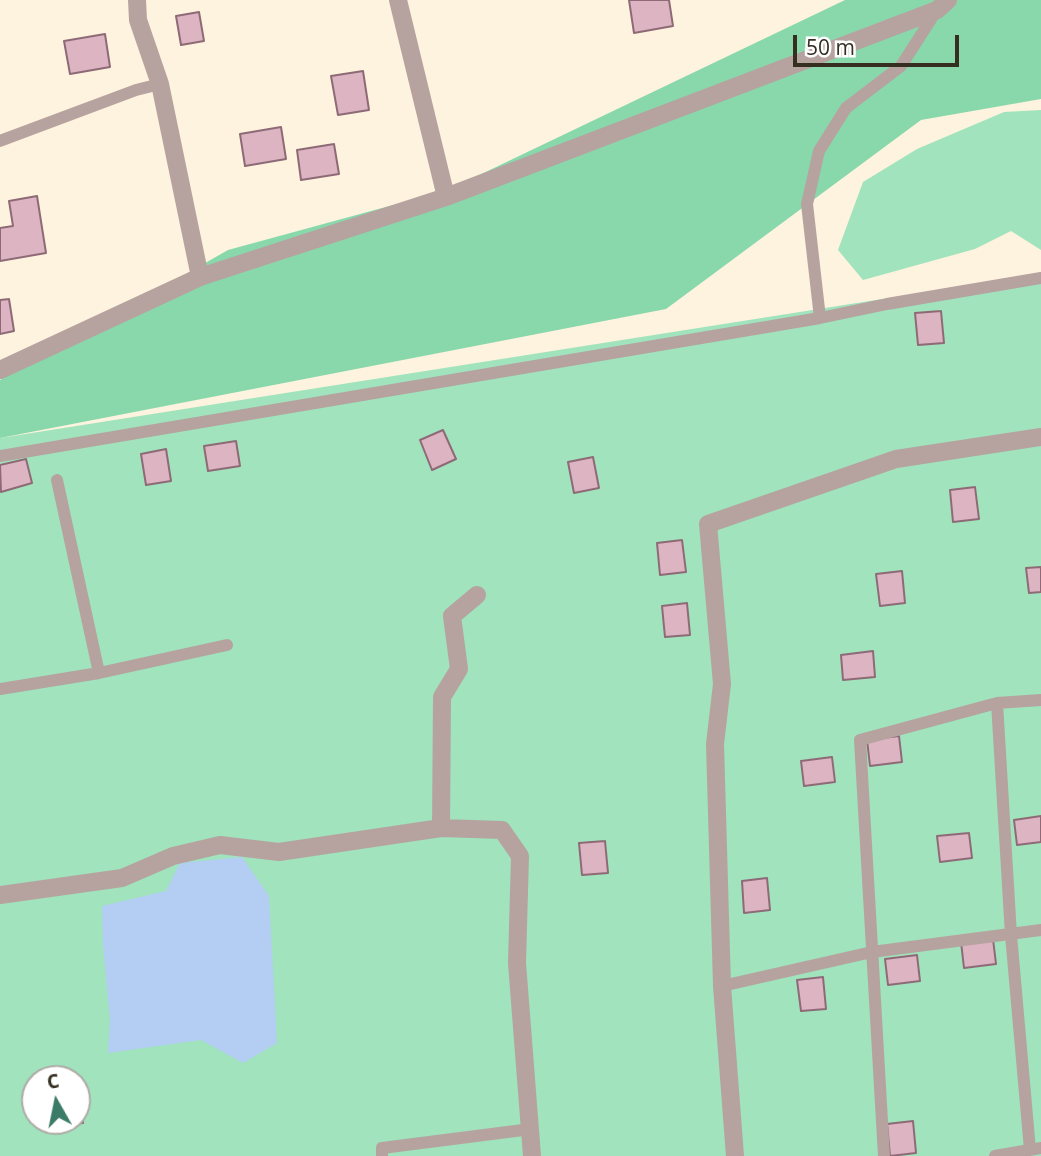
<!DOCTYPE html>
<meta charset="utf-8">
<style>
body{margin:0}
#map{position:relative;width:1041px;height:1156px;overflow:hidden;background:#fef3de;font-family:"Open Sans",sans-serif}
canvas{display:block}
.north{position:absolute;left:21px;top:1065px;width:70px;height:70px;box-sizing:border-box;background:#fff;border:2px solid #aeaba6;border-radius:50%;rotate:351deg;font-size:19px;font-weight:700;line-height:28px;text-align:center;color:#352e21}
.north::after{content:'';display:block;margin:auto;width:24px;height:32px;background:#3c7b68;clip-path:polygon(50% 0,100% 100%,50% 72%,0 100%)}
.scale{position:absolute;left:793px;top:35px;width:166px;height:32px;box-sizing:border-box;border:4px solid #352e21;border-top:0;padding-left:9px;font-size:21px;line-height:24px;white-space:nowrap;color:#352e21;-webkit-text-stroke:5px #fff;paint-order:stroke}
</style>
<div id="map">
<canvas width="1041" height="1156"></canvas>
<div class="north">С</div>
<div class="scale">50 m</div>
</div>
<script>
const ctx = document.querySelector('canvas').getContext('2d');
ctx.lineJoin = 'round';
function fill(path, color) { ctx.fillStyle = color; ctx.fill(path, 'evenodd'); }
const toPath = rows => new Path2D(rows.map(r => 'M' + r).join(''));
function trace(path, color, width, dash) { ctx.strokeStyle = color; ctx.lineWidth = width; ctx.lineCap = dash ? 'butt' : 'round'; ctx.setLineDash(dash || []); ctx.stroke(path); }
const green = toPath([
 [1041,110,1041,250,1011,231,975,249,863,280,838,250,863,182,917,149,1004,112],
 [1041,274,1041,1156,0,1156,0,438],
 [35,1079,77,1079,77,1121,35,1121]
]);
const forest = toPath([
 [845,0,1041,0,1041,99,921,120,666,309,0,438,0,380,228,250,448,190]
]);
const water = toPath([
 [242,857,269,896,277,1043,243,1063,201,1040,108,1053,110,1020,103,945,102,906,166,891,180,863]
]);
const building = toPath([
 [629,0,669,0,673,26,634,33,629,0],
 [199,12,204,41,181,45,176,16,199,12],
 [105,34,110,67,70,74,64,41,105,34],
 [363,71,369,110,338,115,331,76,363,71],
 [281,127,286,159,245,166,240,134,281,127],
 [334,144,339,174,301,180,297,150,334,144],
 [37,196,46,253,0,261,0,228,13,226,9,201,37,196],
 [9,299,14,331,0,334,0,300,9,299],
 [941,311,944,343,918,345,915,313,941,311],
 [443,430,456,459,432,470,420,440,443,430],
 [236,441,240,466,208,471,204,446,236,441],
 [166,449,171,481,146,485,141,454,166,449],
 [593,457,599,488,574,493,568,462,593,457],
 [26,459,32,483,1,492,0,465,26,459],
 [975,487,979,519,953,522,950,490,975,487],
 [682,540,686,572,660,575,657,543,682,540],
 [1041,567,1041,592,1029,593,1026,568,1041,567],
 [902,571,905,603,880,606,876,574,902,571],
 [687,603,690,635,665,637,662,606,687,603],
 [873,651,875,677,843,680,841,655,873,651],
 [899,736,902,762,870,766,867,740,899,736],
 [832,757,835,782,804,786,801,761,832,757],
 [1041,816,1041,842,1017,845,1014,820,1041,816],
 [969,833,972,858,940,862,937,836,969,833],
 [605,841,608,873,582,875,579,843,605,841],
 [767,878,770,910,744,913,742,881,767,878],
 [993,939,996,964,964,968,961,942,993,939],
 [917,955,920,981,888,985,885,959,917,955],
 [823,977,826,1009,801,1011,797,980,823,977],
 [81,1093,83,1123,47,1126,47,1121,77,1121,77,1094,81,1093],
 [913,1121,916,1153,890,1156,887,1124,913,1121]
]);
const service = toPath([
 [0,141,136,90,160,84],
 [820,318,807,204,819,151,846,108,901,66,937,10],
 [0,456,820,318,887,304,1041,278],
 [57,480,99,673],
 [0,689,99,673,227,645],
 [997,703,1011,935,1030,1150],
 [722,986,872,952,1041,930],
 [382,1156,382,1148,531,1129],
 [884,1156,860,740,997,703,1041,700],
 [995,1156,1041,1148]
]);
const minor = toPath([
 [137,0,138,20,160,84,200,277],
 [398,0,446,197],
 [0,370,200,277,446,197,937,10,948,0],
 [477,595,452,616,459,669,442,697,441,828,502,830,520,856,517,963,532,1156],
 [0,895,122,878,173,856,220,845,279,852,441,828],
 [735,1156,722,986,715,744,722,684,708,524,896,459,1041,437]
]);
fill(green, '#a0e3bc');
fill(forest, '#88d8ac');
fill(water, '#b3cdf3');
fill(building, '#dcb4c2');
trace(building, '#8e6a77', 2);
trace(service, '#b6a3a0', 12);
trace(minor, '#b6a3a0', 18);
</script>
